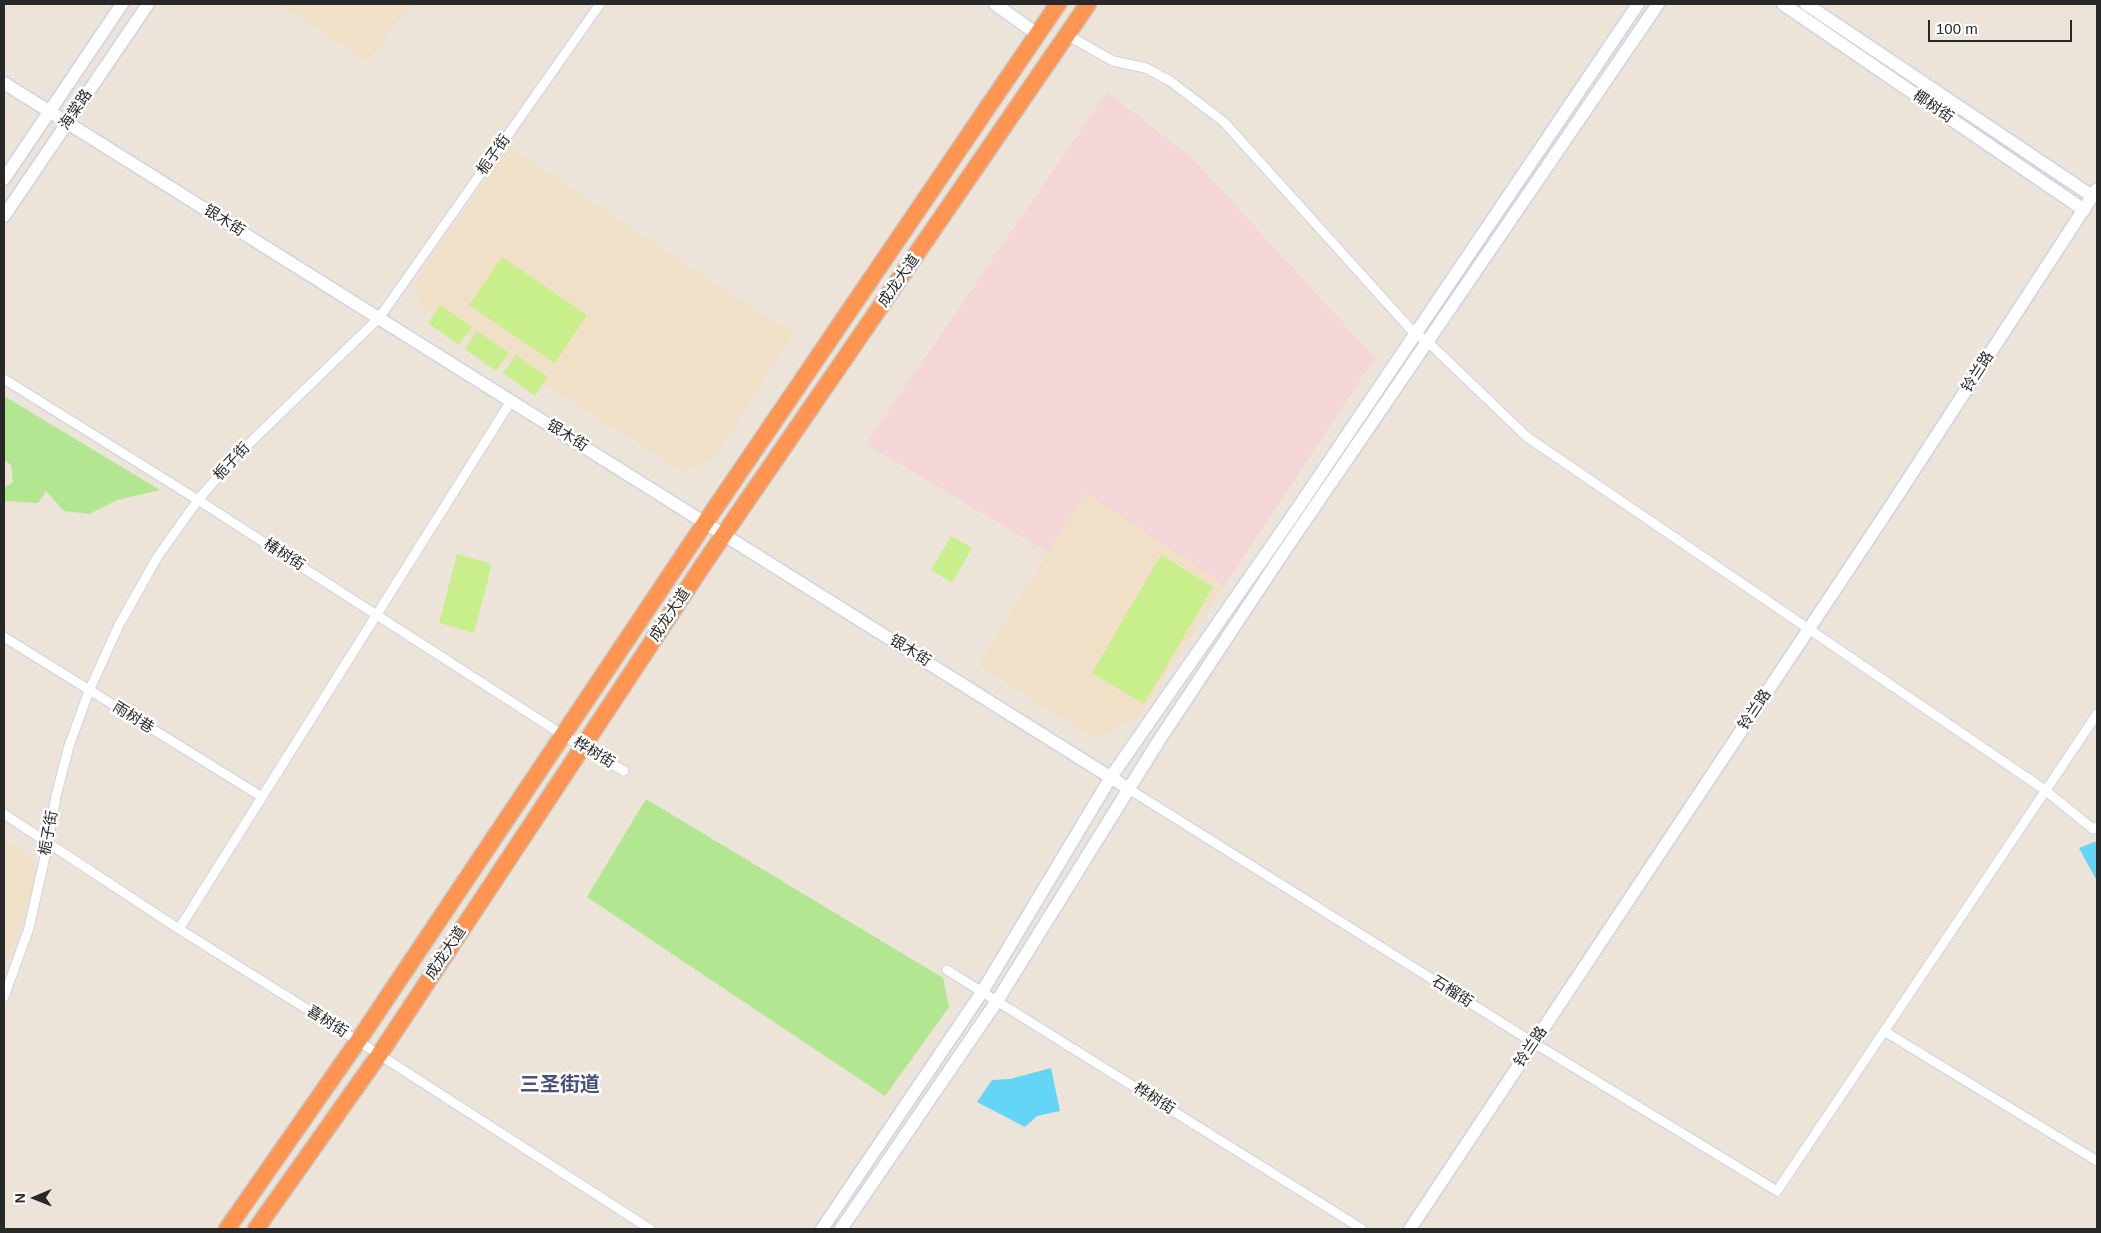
<!DOCTYPE html>
<meta charset="utf-8">
<style>
body{margin:0}
#map{position:relative;width:2101px;height:1233px;overflow:hidden;background:#ece3d9;font-family:Arial,sans-serif}
canvas{display:block}
.frame{position:absolute;inset:0;border:5px solid #282828;pointer-events:none}
.north{position:absolute;left:10px;top:1173px;width:50px;height:50px;-webkit-text-stroke:4px #fff;paint-order:stroke;rotate:269deg;font-size:14px;font-weight:700;line-height:20px;text-align:center;color:#282828}
.north::after{content:'';display:block;margin:auto;width:18px;height:22px;background:#282828;clip-path:polygon(50% 0,100% 100%,50% 72%,0 100%)}
.scale{position:absolute;left:1928px;top:20px;width:144px;height:22px;box-sizing:border-box;border:2px solid #282828;border-top:0;padding-left:6px;font-size:15px;line-height:18px;white-space:nowrap;color:#282828;-webkit-text-stroke:4px #fff;paint-order:stroke}
</style>
<div id="map">
<canvas width="2101" height="1233"></canvas>
<div class="frame"></div>
<div class="north">N</div>
<div class="scale">100 m</div>
</div>
<script>
const ctx = document.querySelector('canvas').getContext('2d');
ctx.lineJoin = 'round';
function fill(path, color) { ctx.fillStyle = color; ctx.fill(path, 'evenodd'); }
const toPath = rows => new Path2D(rows.map(r => 'M' + r).join(''));
function trace(path, color, width, dash) { ctx.strokeStyle = color; ctx.lineWidth = width; ctx.lineCap = dash ? 'butt' : 'round'; ctx.setLineDash(dash || []); ctx.stroke(path); }
function drawText(font, color, halo, rows, align = 'center') {
  ctx.font = font + ' Arial,"Noto Sans SC",sans-serif'; ctx.lineWidth = 5; ctx.setLineDash([]); ctx.textBaseline = 'middle'; ctx.strokeStyle = halo; ctx.fillStyle = color; for (const [text, x, y, turn = 0] of rows) {
    ctx.save(); ctx.translate(x, y); ctx.rotate((+turn || 0) * Math.PI / 180); ctx.textAlign = isNaN(turn) ? turn : align; if (halo) ctx.strokeText(text, 0, 0); ctx.fillText(text, 0, 0); ctx.restore();
  }
}
const education = toPath([
 [279,4,411,4,368,62],
 [508,146,757,311,794,332,714,459,683,472,421,306,416,282],
 [1086,491,1225,585,1140,715,1096,739,978,666],
 [4,840,33,858,35,883,4,970]
]);
const medical = toPath([
 [1107,92,1193,159,1375,358,1225,585,1086,492,1048,552,866,444]
]);
const green = toPath([
 [4,396,160,490,117,500,89,514,64,511,46,491,38,503,4,501,4,488,13,482,11,465,4,460],
 [646,799,943,978,949,1007,885,1096,587,897]
]);
const pitch = toPath([
 [502,257,587,315,555,363,469,305],
 [440,305,472,327,459,345,428,323],
 [477,331,509,353,496,371,465,349],
 [516,355,548,377,535,396,503,373],
 [951,536,972,548,952,583,931,570],
 [457,554,492,564,474,633,439,623],
 [1161,555,1213,587,1144,704,1092,673]
]);
const water = toPath([
 [2097,841,2097,881,2079,848],
 [1051,1068,1060,1111,1037,1116,1025,1127,977,1102,992,1080,1010,1079]
]);
const street = toPath([
 [1067,35,1113,61,1146,68,1170,81,1224,122,1414,333,1428,342,1527,437,2045,790,2093,829,2097,827],
 [4,379,198,500,563,735,624,771],
 [4,637,262,797],
 [1129,789,1534,1043,1777,1191,2097,714],
 [4,814,179,929,358,1041,650,1229],
 [179,929,511,401],
 [947,970,1362,1229],
 [4,997,29,928,48,843,56,796,69,746,89,691,119,625,158,556,198,500,233,459,379,318,600,4],
 [1884,1031,2097,1161]
]);
const secondary = toPath([
 [995,4,1037,34],
 [1783,4,2084,210],
 [1806,4,2092,196],
 [4,83,1129,789],
 [4,179,122,4],
 [4,216,148,4],
 [822,1229,982,992,1111,777,1289,521,1638,4],
 [841,1229,997,1001,1158,742,1281,556,1658,4],
 [1410,1229,1890,507,2097,189]
]);
const highway = toPath([
 [227,1229,358,1041,705,523,1058,4],
 [256,1229,379,1055,705,562,1088,4]
]);
const streetNames = [
 ["椰树街",1933,107,34],
 ["海棠路",76,110,-56],
 ["栀子街",494,155,-55],
 ["银木街",224,221,32],
 ["成龙大道",899,281,-55],
 ["铃兰路",1978,372,-57],
 ["银木街",567,436,32],
 ["栀子街",232,462,-47],
 ["椿树街",284,555,33],
 ["成龙大道",670,615,-56],
 ["银木街",910,651,32],
 ["铃兰路",1755,710,-56],
 ["雨树巷",133,718,32],
 ["桦树街",594,753,31],
 ["栀子街",49,833,-80],
 ["成龙大道",446,953,-56],
 ["石榴街",1452,992,32],
 ["喜树街",327,1022,32],
 ["铃兰路",1531,1047,-56],
 ["桦树街",1154,1099,32]
];
const districtNames = [
 ["三圣街道",560,1085]
];
fill(education, '#efe0c7');
fill(medical, '#f4d5d8');
fill(green, '#b2e691');
fill(pitch, '#c9ef8c');
fill(water, '#64d5f5');
trace(street, '#ced3e3', 11);
trace(secondary, '#ced3e3', 15);
trace(highway, '#c7c7c7', 19);
trace(street, '#fff', 9);
trace(secondary, '#fff', 12);
trace(highway, '#ff9551', 16);
drawText('15px', '#282828', '#fff', streetNames);
drawText('bold 20px', '#46527b', '#fff', districtNames);
</script>
